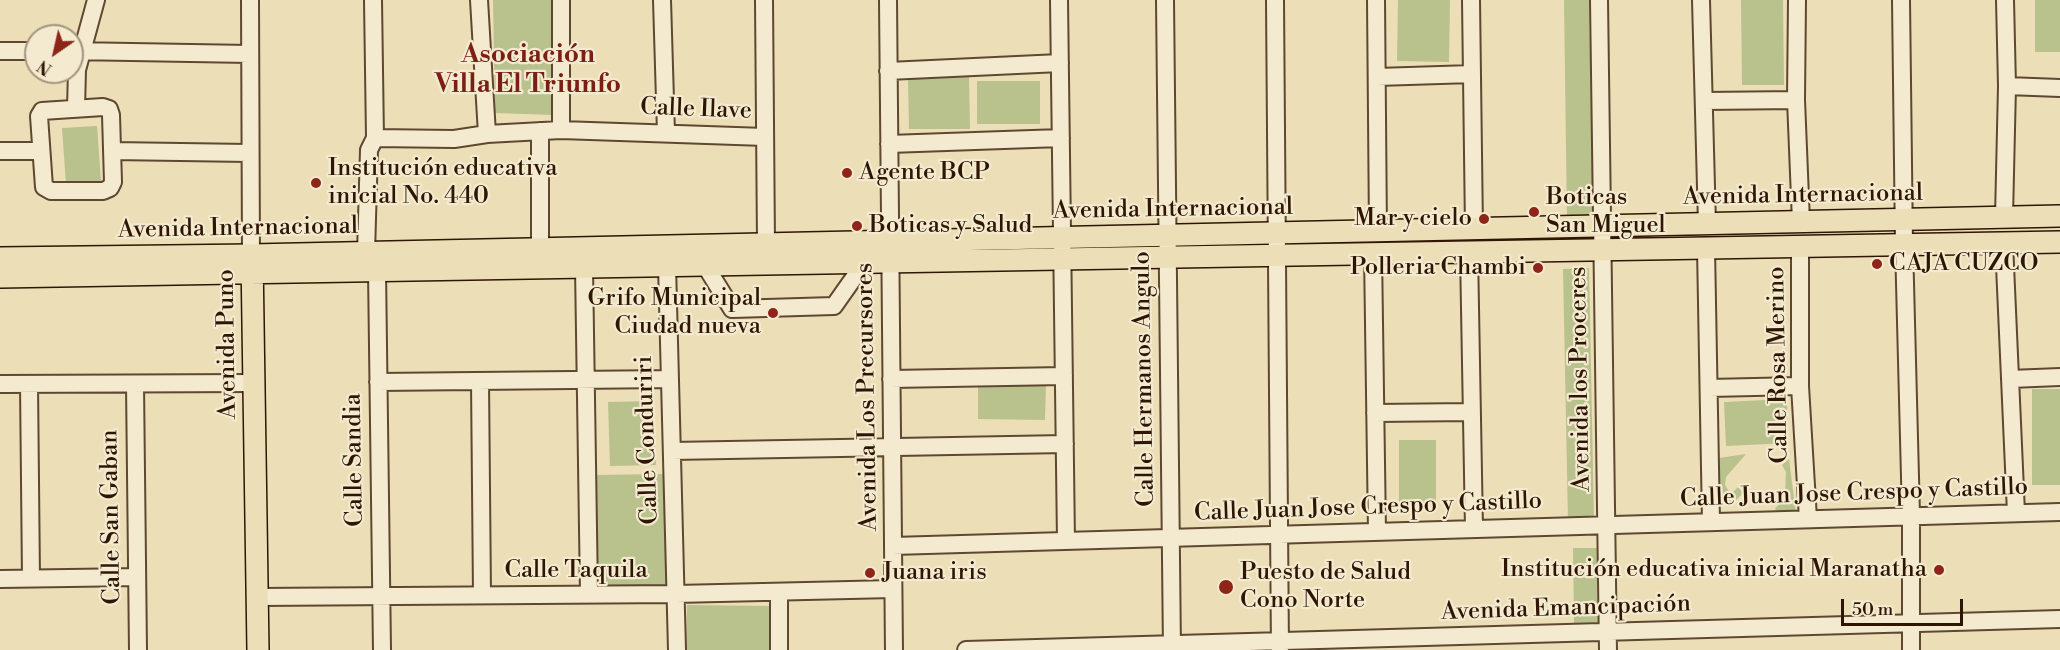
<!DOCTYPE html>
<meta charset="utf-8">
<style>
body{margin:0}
#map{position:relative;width:2060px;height:650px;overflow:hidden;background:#ecdeb7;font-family:"Libre Bodoni",serif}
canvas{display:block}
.north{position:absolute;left:24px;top:24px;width:60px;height:60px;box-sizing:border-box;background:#f3ead0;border:2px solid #a4957e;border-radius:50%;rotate:214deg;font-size:16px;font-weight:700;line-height:24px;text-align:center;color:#2e1603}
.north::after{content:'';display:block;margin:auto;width:21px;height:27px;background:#8f2418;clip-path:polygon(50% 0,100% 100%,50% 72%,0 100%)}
.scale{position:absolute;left:1841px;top:599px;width:122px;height:27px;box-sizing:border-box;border:3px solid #2e1603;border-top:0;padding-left:8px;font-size:18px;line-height:21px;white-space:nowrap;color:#2e1603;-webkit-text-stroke:4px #f3ead0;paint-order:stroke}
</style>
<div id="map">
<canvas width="2060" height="650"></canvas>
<div class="north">N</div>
<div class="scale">50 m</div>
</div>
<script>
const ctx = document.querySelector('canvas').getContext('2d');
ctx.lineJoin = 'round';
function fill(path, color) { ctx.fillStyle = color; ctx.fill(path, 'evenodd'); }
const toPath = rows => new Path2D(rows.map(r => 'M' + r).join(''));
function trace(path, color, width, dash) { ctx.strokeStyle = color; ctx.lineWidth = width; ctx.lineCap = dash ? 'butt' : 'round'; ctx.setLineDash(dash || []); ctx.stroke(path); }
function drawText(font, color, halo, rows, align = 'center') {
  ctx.font = font + ' "Libre Bodoni",serif'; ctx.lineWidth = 4.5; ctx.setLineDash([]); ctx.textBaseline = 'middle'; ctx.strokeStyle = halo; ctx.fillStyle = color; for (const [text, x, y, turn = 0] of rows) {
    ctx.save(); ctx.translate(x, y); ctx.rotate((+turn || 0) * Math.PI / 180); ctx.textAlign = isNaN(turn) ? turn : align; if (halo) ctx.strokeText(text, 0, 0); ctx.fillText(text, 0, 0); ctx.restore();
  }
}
const green = toPath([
 [493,0,552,0,554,115,495,113],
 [1398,0,1450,0,1449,62,1397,61],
 [1564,0,1589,0,1593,221,1567,221],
 [1741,0,1783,0,1784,85,1742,85],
 [2035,0,2060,0,2060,52,2035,52],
 [908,77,969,77,970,129,909,129],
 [977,81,1040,81,1040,124,977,124],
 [97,126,101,182,66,184,62,128],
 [1589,268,1594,521,1568,521,1563,269],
 [978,382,1046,383,1045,420,978,419],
 [2032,389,2060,389,2060,485,2032,485],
 [1787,399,1788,443,1726,446,1724,402],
 [653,401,656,465,610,466,608,402],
 [1399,440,1436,440,1436,505,1399,505],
 [1746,454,1726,477,1725,485,1728,490,1733,492,1738,487,1743,493,1729,507,1720,496,1719,458],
 [1789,459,1796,514,1778,514,1775,508,1780,504,1785,494,1786,472,1782,465],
 [663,474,666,587,597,587,596,475],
 [1573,548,1597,548,1598,622,1574,623],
 [687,605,772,606,772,650,686,650]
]);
const minor = toPath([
 [250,0,251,255],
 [479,0,487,134],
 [662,0,666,133],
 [764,0,766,244],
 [888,0,894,650],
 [1059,0,1066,541],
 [1165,0,1172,650],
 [1275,0,1280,650],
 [1376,0,1378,231],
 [1471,0,1474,229],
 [1599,0,1608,650],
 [1701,0,1707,224],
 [1797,0,1796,100,1801,222],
 [1901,0,1904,244,1911,516,1911,650],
 [0,51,36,51],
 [72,51,250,54],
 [888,71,1060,63],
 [1377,77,1472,74],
 [2007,86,2060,88],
 [1704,101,1796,100],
 [103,107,109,109,111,115,113,182,110,188,103,191,51,191,44,187,39,116,42,111,103,107],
 [76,108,77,70,96,0],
 [561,130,561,0],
 [375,138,454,139,487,134,561,130,765,137],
 [889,144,1061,138],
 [0,151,40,151],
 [112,151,249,153],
 [2004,217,2007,86,2005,0],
 [2004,243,2016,513],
 [1800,246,1800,386,1808,519],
 [1706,248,1711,522],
 [1469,252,1474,529],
 [366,253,369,150,375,138,373,0],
 [1373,253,1377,532],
 [540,261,540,131],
 [667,265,677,650],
 [705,265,732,309,834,306,865,262],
 [584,267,589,594],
 [377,270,382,650],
 [891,379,1064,376],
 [2010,379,2060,377],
 [480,381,482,595],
 [378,382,670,379],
 [0,384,254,383],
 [29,384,31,578],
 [135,384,138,650],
 [1709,388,1800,386],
 [1375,413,1471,412],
 [672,451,1065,444],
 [893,546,2060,512],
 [0,579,137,577],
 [779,592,779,650],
 [258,597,676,594,893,589],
 [966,650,2060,619]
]);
const major = toPath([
 [0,258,251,255,2060,216],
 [252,258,258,650],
 [0,277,2060,242]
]);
const markers = [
 [847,173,6,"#8f2418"],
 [316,183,6,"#8f2418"],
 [1534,212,6,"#8f2418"],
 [1484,219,6,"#8f2418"],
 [857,226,6,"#8f2418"],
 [1877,264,6,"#8f2418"],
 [1538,268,6,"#8f2418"],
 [773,313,6,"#8f2418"],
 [1939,570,6,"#8f2418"],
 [870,573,6,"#8f2418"],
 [1226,587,8,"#8f2418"]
];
const streetNames = [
 ["Calle Ilave",696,110,2],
 ["Avenida Internacional",1803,196,-1],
 ["Avenida Internacional",1173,210,-1],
 ["Avenida Internacional",238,229,-1],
 ["Avenida Puno",228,344,-91],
 ["Calle Rosa Merino",1779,365,-91],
 ["Calle Hermanos Angulo",1145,379,-91],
 ["Avenida los Proceres",1581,379,-91],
 ["Avenida Los Precursores",868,397,-91],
 ["Calle Conduriri",648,440,-92],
 ["Calle Sandia",355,460,-91],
 ["Calle Juan Jose Crespo y Castillo",1854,494,-2],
 ["Calle Juan Jose Crespo y Castillo",1368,508,-2],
 ["Calle San Gaban",112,517,-91],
 ["Calle Taquila",576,571],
 ["Avenida Emancipación",1566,609,-2]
];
const poiNames = [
 ["Institución educativa",328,169],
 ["inicial No. 440",328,197],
 ["Agente BCP",859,173],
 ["Boticas",1546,198],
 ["San Miguel",1546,226],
 ["Mar y cielo",1472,219,"right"],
 ["Boticas y Salud",869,226],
 ["CAJA CUZCO",1889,264],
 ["Polleria Chambi",1526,268,"right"],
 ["Grifo Municipal",761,299,"right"],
 ["Ciudad nueva",761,327,"right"],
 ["Institución educativa inicial Maranatha",1927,570,"right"],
 ["Juana iris",882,573],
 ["Puesto de Salud",1240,573],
 ["Cono Norte",1240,601]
];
const neighbourhoodNames = [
 ["Asociación",528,56],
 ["Villa El Triunfo",528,86]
];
fill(green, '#b9c18d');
trace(minor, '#5e4830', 20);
trace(major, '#2e1603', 24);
trace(minor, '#f3ead0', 16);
trace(major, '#ecdeb7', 21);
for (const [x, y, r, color] of markers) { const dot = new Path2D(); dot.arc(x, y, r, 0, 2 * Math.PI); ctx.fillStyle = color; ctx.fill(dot); trace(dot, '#f3ead0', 2); }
drawText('24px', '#2e1603', '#f3ead0', streetNames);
drawText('24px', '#2e1603', '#f3ead0', poiNames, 'left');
drawText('bold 26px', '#7a1f14', '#f3ead0', neighbourhoodNames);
</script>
